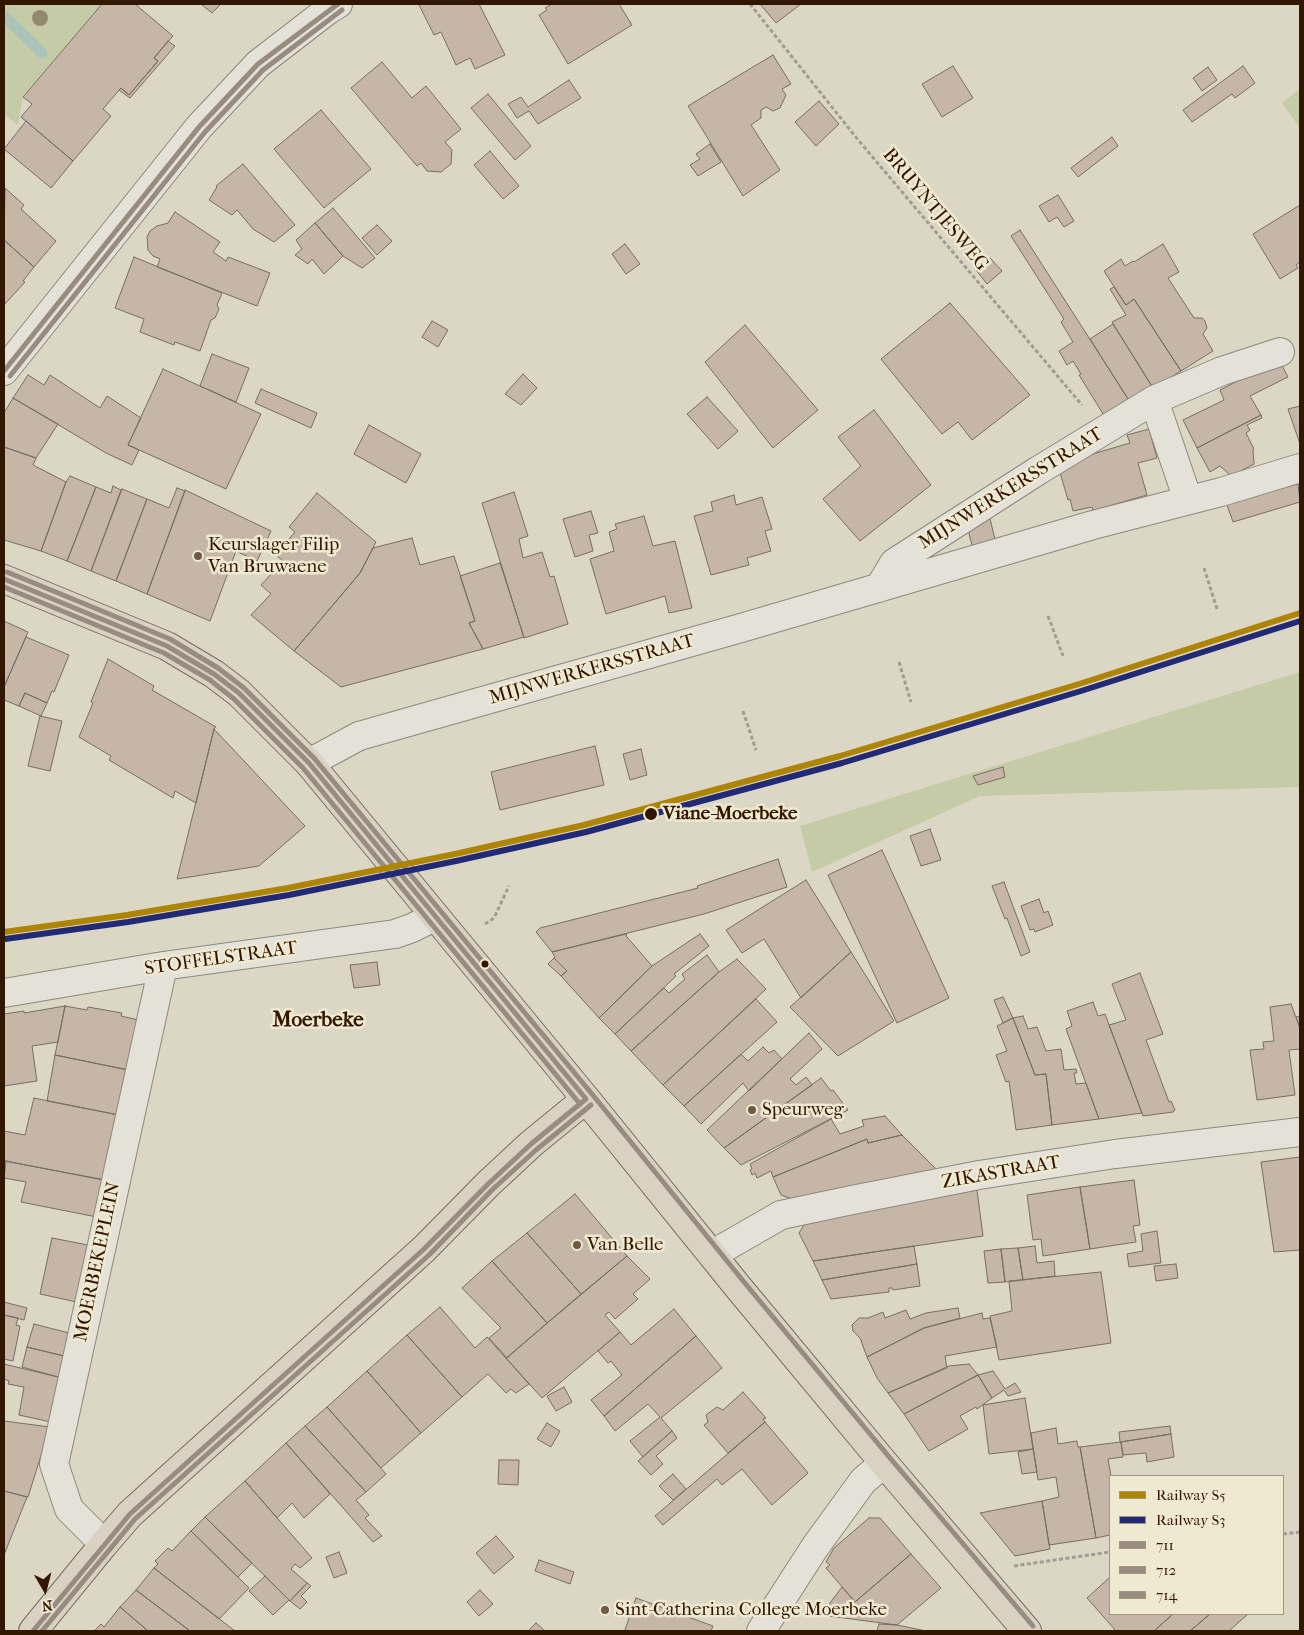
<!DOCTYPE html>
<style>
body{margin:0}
#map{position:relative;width:1304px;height:1635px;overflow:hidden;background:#dcd7c4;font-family:"IM FELL French Canon",serif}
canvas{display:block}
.frame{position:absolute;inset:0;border:5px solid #321700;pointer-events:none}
.legend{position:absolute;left:1109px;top:1475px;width:175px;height:140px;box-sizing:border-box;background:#efe9d2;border:1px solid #a3957e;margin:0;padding:6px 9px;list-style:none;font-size:15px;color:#321700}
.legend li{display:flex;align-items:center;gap:10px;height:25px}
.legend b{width:25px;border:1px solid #a3957e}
.north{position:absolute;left:20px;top:1565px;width:50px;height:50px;-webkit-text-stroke:4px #efe9d2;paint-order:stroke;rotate:172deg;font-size:14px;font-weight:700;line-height:20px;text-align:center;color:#321700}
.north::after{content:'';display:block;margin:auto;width:18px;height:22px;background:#321700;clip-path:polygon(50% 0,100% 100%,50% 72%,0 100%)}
</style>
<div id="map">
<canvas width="1304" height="1635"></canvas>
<div class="frame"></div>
<ul class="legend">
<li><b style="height:6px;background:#ad8404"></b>Railway S5</li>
<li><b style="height:6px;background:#222975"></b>Railway S3</li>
<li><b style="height:6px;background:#988b80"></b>711</li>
<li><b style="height:6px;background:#988b80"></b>712</li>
<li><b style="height:6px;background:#988b80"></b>714</li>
</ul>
<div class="north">N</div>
</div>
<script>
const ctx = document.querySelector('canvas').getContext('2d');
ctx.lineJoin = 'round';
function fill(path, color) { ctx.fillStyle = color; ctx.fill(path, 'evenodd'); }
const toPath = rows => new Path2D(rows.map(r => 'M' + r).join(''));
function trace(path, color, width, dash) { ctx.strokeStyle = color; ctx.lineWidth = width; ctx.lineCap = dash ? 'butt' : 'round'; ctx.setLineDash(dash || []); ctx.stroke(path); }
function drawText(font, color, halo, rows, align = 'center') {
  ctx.font = font + ' "IM FELL French Canon",serif'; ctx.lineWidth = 5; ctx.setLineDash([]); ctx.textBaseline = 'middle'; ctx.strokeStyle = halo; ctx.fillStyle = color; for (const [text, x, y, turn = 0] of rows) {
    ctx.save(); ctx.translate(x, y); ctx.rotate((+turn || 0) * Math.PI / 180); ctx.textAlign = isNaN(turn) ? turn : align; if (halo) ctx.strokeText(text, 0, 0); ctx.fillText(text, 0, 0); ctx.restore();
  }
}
const green = toPath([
 [4,4,102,4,23,96,18,125,6,116,4,117],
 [1300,89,1300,128,1282,103],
 [1300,672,1300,787,980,796,812,872,800,826]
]);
const stream = toPath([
 [4,16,42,53]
]);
const building = toPath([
 [102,4,135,4,173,36,154,58,158,61,129,95,121,88,103,109,111,116,73,161,21,117,32,104,23,97,102,4],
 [201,4,221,4,212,13,201,4],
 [422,4,479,4,505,55,475,69,470,58,456,65,441,32,434,35,419,5,422,4],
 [552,4,619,4,632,25,568,64,539,15,547,10,545,8,552,4],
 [760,4,801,4,776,23,760,4],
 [168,41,175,46,130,98,119,90,121,88,129,95,158,61,154,58,168,41],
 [773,55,791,84,782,89,786,95,780,108,773,111,766,107,761,110,761,118,751,125,780,170,743,196,688,106,773,55],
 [382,62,412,98,426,86,461,129,445,142,452,150,451,164,441,172,427,171,421,163,417,166,351,88,382,62],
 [953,66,973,98,942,117,922,84,953,66],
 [1243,66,1255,83,1235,98,1232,94,1192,122,1183,110,1243,66],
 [1208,67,1217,80,1202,91,1193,78,1208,67],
 [569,80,581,98,538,124,529,111,517,118,508,104,521,97,528,107,569,80],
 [488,94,531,146,515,160,471,108,488,94],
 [819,101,839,124,816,146,795,122,819,101],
 [321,110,371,169,324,208,274,149,321,110],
 [26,121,73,161,51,188,4,149,26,121],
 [1112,137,1118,146,1078,177,1071,168,1112,137],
 [710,144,721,162,698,176,690,165,700,159,696,154,710,144],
 [490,151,519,186,503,199,474,165,490,151],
 [243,164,295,225,274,242,253,229,237,210,232,215,209,200,217,187,216,186,243,164],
 [5,188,24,205,21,209,56,241,34,267,4,240,5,188],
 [1058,195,1074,221,1064,227,1057,217,1049,222,1039,206,1058,195],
 [1300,205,1300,262,1296,265,1298,268,1280,279,1253,234,1300,205],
 [333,208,375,258,362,268,343,256,315,223,333,208],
 [175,212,220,242,213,252,226,261,228,257,270,273,257,306,157,267,160,259,153,256,148,250,147,237,150,231,157,226,168,223,175,212],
 [315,223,343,256,324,274,312,259,308,264,295,255,302,249,296,240,315,223],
 [377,225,392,241,377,255,362,238,377,225],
 [1020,230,1130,402,1105,417,1079,375,1081,374,1073,361,1067,365,1059,351,1073,342,1061,322,1064,319,1011,236,1020,230],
 [4,240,34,267,23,281,25,282,4,305,4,240],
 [625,244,640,264,626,274,612,254,625,244],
 [1163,244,1179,272,1168,278,1194,318,1202,318,1205,321,1207,328,1203,334,1213,351,1181,371,1134,299,1126,305,1104,271,1121,259,1125,266,1133,261,1134,262,1163,244],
 [134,257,222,293,217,305,219,309,215,318,211,320,200,351,175,342,174,345,140,332,144,319,115,308,134,257],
 [990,258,1002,271,987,284,976,270,990,258],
 [1114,287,1126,305,1134,299,1181,371,1153,388,1112,322,1126,315,1110,289,1114,287],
 [950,303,1030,395,972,440,958,422,942,434,881,359,950,303],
 [432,321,448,330,438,347,422,337,432,321],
 [1113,324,1153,388,1130,402,1090,339,1113,324],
 [745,325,818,410,773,448,705,362,745,325],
 [212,354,249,368,236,402,200,386,212,354],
 [1279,360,1288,377,1250,396,1261,415,1197,448,1183,420,1224,400,1220,390,1279,360],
 [163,369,261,414,226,489,128,445,163,369],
 [523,374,537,388,521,405,505,394,523,374],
 [28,375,44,385,50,375,100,408,107,396,141,418,128,445,139,450,132,465,106,453,13,398,28,375],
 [261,389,317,413,311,428,255,403,261,389],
 [707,397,738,431,718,449,687,414,707,397],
 [13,398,58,424,36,458,4,447,4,413,13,398],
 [1300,406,1300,444,1288,409,1300,406],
 [874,410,931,485,860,541,823,499,861,466,838,437,874,410],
 [1261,415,1262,418,1247,425,1250,430,1246,433,1254,449,1253,450,1254,464,1231,476,1220,466,1210,472,1197,448,1261,415],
 [369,425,421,454,406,483,354,454,369,425],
 [1149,429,1157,458,1138,463,1147,495,1095,510,1093,510,1092,507,1073,511,1070,499,1068,500,1059,469,1080,462,1079,458,1130,443,1127,435,1149,429],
 [4,447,36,458,33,465,66,482,41,551,4,540,4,447],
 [70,476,96,487,67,561,41,551,66,482,70,476],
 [1298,484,1300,502,1233,522,1226,502,1298,484],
 [113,486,121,490,91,571,67,561,96,487,111,493,113,486],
 [177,488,185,491,147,594,116,581,147,499,169,508,177,488],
 [122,489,147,499,116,581,91,571,122,489],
 [185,490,271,531,257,561,236,551,210,621,147,594,185,490],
 [514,492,528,536,519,539,523,558,542,552,550,577,554,576,568,624,524,638,482,503,514,492],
 [317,493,376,542,360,573,294,651,251,615,271,594,261,585,283,561,276,555,295,532,289,527,317,493],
 [734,495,736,505,762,497,772,529,765,531,771,551,747,558,749,565,711,575,694,516,713,511,711,502,734,495],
 [591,511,598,533,589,535,593,551,575,557,563,519,591,511],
 [644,516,653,546,675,541,692,608,669,613,665,596,606,614,590,559,614,551,609,532,617,529,615,524,644,516],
 [990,519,996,543,973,549,967,526,990,519],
 [412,538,420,565,454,556,475,621,469,623,483,649,341,687,294,651,360,573,373,548,412,538],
 [500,563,524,637,483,649,469,623,475,621,460,576,500,563],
 [4,621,28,632,4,687,4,621],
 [26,637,69,655,54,692,52,691,47,703,25,693,19,706,4,700,4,687,26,637],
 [108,659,154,686,152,690,216,727,214,729,196,803,175,791,173,798,109,760,111,756,79,737,93,703,91,702,108,659],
 [25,693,47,703,41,716,19,706,25,693],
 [40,716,62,721,50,771,28,766,40,716],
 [214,729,305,826,259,866,177,879,214,729],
 [595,746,604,785,500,810,491,772,595,746],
 [641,749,647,775,630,780,623,754,641,749],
 [1003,767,1005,777,978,785,973,776,1003,767],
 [930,829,941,860,921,866,910,836,930,829],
 [882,850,949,998,897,1023,828,875,882,850],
 [778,859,787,887,704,914,552,952,536,932,540,928,698,888,697,886,778,859],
 [806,880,851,952,801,998,764,939,742,953,726,930,806,880],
 [1004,882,1030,952,1021,956,1007,918,1005,919,992,886,1004,882],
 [1039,899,1044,913,1048,911,1053,925,1035,932,1034,929,1030,930,1021,906,1039,899],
 [626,934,627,937,652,966,599,1018,561,976,567,971,554,958,555,957,552,952,626,934],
 [700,934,709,946,674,974,676,976,615,1034,599,1018,652,966,700,934],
 [851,952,894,1021,838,1056,790,1007,851,952],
 [707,955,719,972,631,1051,615,1034,664,988,669,993,685,979,682,974,707,955],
 [554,958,567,971,561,976,548,964,554,958],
 [737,959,766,989,663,1085,631,1051,719,972,737,959],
 [377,962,380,985,354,988,350,965,377,962],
 [1140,973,1163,1034,1146,1040,1169,1102,1171,1101,1175,1110,1173,1112,1143,1116,1109,1025,1126,1020,1112,984,1140,973],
 [1003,997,1013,1018,1003,1023,994,1000,1003,997],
 [756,999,777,1022,684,1106,663,1085,756,999],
 [1093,1002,1098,1016,1105,1014,1142,1113,1099,1119,1066,1029,1072,1026,1067,1011,1093,1002],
 [1291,1004,1300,1028,1300,1049,1289,1050,1295,1095,1257,1100,1250,1050,1264,1049,1263,1042,1274,1041,1270,1007,1291,1004],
 [65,1006,87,1010,88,1007,122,1013,121,1016,143,1021,133,1071,55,1055,65,1006],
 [65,1006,58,1042,32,1046,37,1081,4,1086,4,1014,24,1011,24,1013,65,1006],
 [1023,1016,1028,1029,1037,1027,1046,1051,1061,1049,1064,1070,1076,1069,1077,1073,1074,1073,1076,1084,1086,1083,1099,1119,1052,1125,1046,1074,1035,1075,1013,1018,1023,1016],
 [1300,1016,1300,1028,1296,1017,1300,1016],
 [1013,1018,1035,1075,1046,1074,1052,1125,1016,1130,1009,1081,1006,1082,996,1055,1007,1051,997,1026,1013,1018],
 [809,1033,822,1049,790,1079,796,1085,806,1077,812,1085,724,1148,707,1130,809,1033],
 [763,1047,769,1053,774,1050,782,1059,749,1091,743,1083,701,1124,684,1106,741,1054,748,1061,763,1047],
 [55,1055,133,1071,124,1116,47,1101,55,1055],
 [821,1078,831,1091,833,1090,848,1110,741,1165,724,1148,821,1078],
 [34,1098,124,1116,111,1181,4,1161,4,1131,25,1135,34,1098],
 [885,1116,902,1135,868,1143,867,1139,773,1177,771,1171,757,1178,755,1173,752,1175,750,1170,752,1169,750,1164,831,1119,840,1134,864,1126,862,1120,885,1116],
 [902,1135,938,1171,792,1199,781,1195,773,1177,867,1139,868,1143,902,1135],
 [1300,1157,1300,1250,1274,1252,1261,1162,1300,1157],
 [6,1161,108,1181,102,1218,21,1202,26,1182,4,1178,6,1161],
 [1134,1180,1140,1225,1133,1226,1136,1242,1090,1249,1080,1187,1134,1180],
 [1080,1187,1090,1249,1043,1256,1041,1239,1033,1240,1027,1195,1080,1187],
 [977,1190,983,1236,813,1261,799,1233,807,1220,977,1190],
 [575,1194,627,1256,581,1294,527,1233,575,1194],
 [1157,1231,1161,1263,1129,1267,1127,1254,1143,1251,1141,1234,1157,1231],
 [527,1233,581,1294,547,1323,492,1261,527,1233],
 [52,1238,93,1246,81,1303,40,1294,52,1238],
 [914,1246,917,1264,822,1280,813,1261,914,1246],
 [1035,1246,1037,1263,1054,1261,1055,1276,1023,1280,1018,1248,1035,1246],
 [1018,1248,1023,1280,1005,1282,1001,1249,1018,1248],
 [1001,1249,1005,1282,988,1283,984,1251,1001,1249],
 [627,1256,650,1279,633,1294,638,1299,615,1319,609,1312,605,1315,620,1332,542,1398,506,1358,627,1256],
 [492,1261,547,1323,507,1358,489,1338,501,1328,462,1288,492,1261],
 [917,1264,920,1286,893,1290,892,1288,889,1288,889,1292,831,1299,822,1280,917,1264],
 [1176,1264,1178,1278,1156,1281,1154,1266,1176,1264],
 [1101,1272,1111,1343,999,1360,990,1316,1012,1311,1009,1281,1101,1272],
 [4,1302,27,1308,24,1320,4,1315,4,1302],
 [440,1307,475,1348,487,1337,529,1384,516,1393,511,1389,506,1393,488,1374,462,1397,407,1335,440,1307],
 [958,1308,960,1318,924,1328,867,1357,860,1338,853,1331,852,1325,859,1318,868,1318,883,1312,885,1318,906,1310,910,1319,926,1313,958,1308],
 [674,1309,696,1336,604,1416,591,1400,622,1375,611,1361,608,1363,598,1351,620,1332,631,1345,674,1309],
 [982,1313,983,1319,990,1318,997,1347,945,1356,947,1368,888,1393,877,1378,867,1357,924,1328,982,1313],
 [4,1315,18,1318,16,1325,20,1326,13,1361,4,1359,4,1315],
 [34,1324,73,1334,68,1357,27,1347,34,1324],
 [407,1335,462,1397,421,1433,367,1371,407,1335],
 [696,1336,722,1368,661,1418,672,1431,643,1457,630,1441,660,1417,648,1404,615,1431,604,1416,696,1336],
 [27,1347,68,1357,62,1378,22,1367,27,1347],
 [4,1364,62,1378,51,1422,19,1415,24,1387,8,1384,9,1381,4,1379,4,1364],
 [969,1364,978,1375,904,1414,888,1393,949,1366,969,1364],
 [367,1371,421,1433,381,1468,327,1407,367,1371],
 [993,1371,1005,1389,1015,1383,1021,1392,1008,1396,1004,1390,992,1398,978,1375,993,1371],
 [978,1375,992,1398,977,1409,976,1407,960,1416,968,1429,929,1451,904,1414,978,1375],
 [564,1387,572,1402,556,1411,547,1396,564,1387],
 [743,1392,766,1418,763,1419,765,1422,728,1453,704,1425,708,1422,706,1415,717,1407,723,1410,743,1392],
 [1025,1398,1033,1449,989,1454,983,1405,1025,1398],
 [327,1407,386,1474,366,1492,305,1426,327,1407],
 [4,1421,50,1427,28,1497,4,1491,4,1421],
 [765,1422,808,1473,772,1505,742,1469,722,1485,717,1479,663,1525,655,1516,765,1422],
 [547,1423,560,1431,551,1447,537,1439,547,1423],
 [305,1426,366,1492,356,1500,369,1515,365,1518,382,1536,373,1542,286,1443,305,1426],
 [1170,1426,1171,1434,1120,1442,1119,1432,1170,1426],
 [1056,1428,1058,1444,1077,1441,1078,1447,1080,1447,1096,1538,1049,1545,1042,1501,1059,1497,1056,1477,1038,1480,1031,1433,1056,1428],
 [672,1431,677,1438,656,1456,663,1464,651,1475,638,1461,672,1431],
 [1171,1434,1174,1457,1147,1462,1146,1453,1123,1455,1121,1442,1171,1434],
 [1121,1442,1123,1457,1108,1459,1111,1476,1110,1535,1096,1538,1080,1447,1121,1442],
 [286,1443,330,1494,304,1518,292,1503,277,1518,245,1481,286,1443],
 [1033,1449,1037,1472,1022,1474,1018,1452,1033,1449],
 [499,1460,519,1460,518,1485,498,1484,499,1460],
 [673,1474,686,1489,673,1500,659,1486,673,1474],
 [245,1481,312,1558,300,1568,295,1564,291,1569,307,1583,290,1601,205,1517,245,1481],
 [4,1491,27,1497,4,1555,4,1491],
 [1042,1501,1050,1549,1015,1556,980,1513,1042,1501],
 [205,1517,252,1563,238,1577,191,1531,205,1517],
 [869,1518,880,1518,911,1554,855,1602,826,1568,830,1565,826,1562,834,1548,869,1518],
 [191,1531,249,1588,219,1619,154,1568,158,1564,155,1561,168,1548,172,1551,191,1531],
 [496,1536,514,1557,494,1574,476,1553,496,1536],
 [339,1552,347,1573,334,1578,326,1557,339,1552],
 [911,1554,941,1588,897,1625,821,1615,842,1587,855,1602,911,1554],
 [539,1560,574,1572,570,1584,535,1571,539,1560],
 [154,1568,235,1631,190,1631,136,1590,154,1568],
 [265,1576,289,1600,273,1615,249,1591,265,1576],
 [1110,1577,1110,1614,1173,1614,1154,1631,1116,1631,1087,1598,1110,1577],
 [307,1583,311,1586,301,1596,307,1602,300,1609,290,1601,307,1583],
 [136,1590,190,1631,148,1631,120,1607,136,1590],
 [480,1590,493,1604,479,1616,467,1602,480,1590],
 [636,1598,713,1626,711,1631,630,1631,625,1630,636,1598],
 [120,1607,148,1631,94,1631,101,1624,104,1627,120,1607],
 [1173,1614,1210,1614,1190,1631,1154,1631,1173,1614],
 [1210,1614,1248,1614,1229,1631,1190,1631,1210,1614],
 [536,1623,545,1631,528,1631,536,1623],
 [879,1624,897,1625,926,1631,877,1631,879,1624]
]);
const path = toPath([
 [750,4,859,141,1082,405],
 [1204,568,1217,609],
 [1048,616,1063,656],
 [899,662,911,702],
 [743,711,756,750],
 [485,924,494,918,509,886],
 [1283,1534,1300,1532],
 [1014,1566,1110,1552]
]);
const minor = toPath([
 [4,371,199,127,258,64,328,10,338,4],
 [1154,400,1188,500],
 [879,588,894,563,1039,470,1154,400,1222,371,1280,352],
 [309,763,359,736,741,628,1093,525,1221,492,1300,468],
 [4,993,163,966,395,934,412,928,434,917],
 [713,1254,781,1215,852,1200,979,1175,1115,1154,1300,1132],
 [104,1544,69,1509,54,1464,163,966],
 [761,1631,815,1547,863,1481,884,1463]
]);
const major = toPath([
 [4,579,167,646,214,674,239,693,309,763,586,1099,738,1287,884,1463,1027,1631],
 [33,1631,104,1544,130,1514,424,1249,488,1184,531,1144,586,1099]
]);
const bus1 = toPath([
 [4,371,199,127,258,64,338,4],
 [4,579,167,646,214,674,239,693,309,763,586,1099],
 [33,1631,130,1514,424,1249,488,1184,531,1144,586,1099]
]);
const bus2 = toPath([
 [10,376,205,132,263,70,342,10],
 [4,587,164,653,210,680,234,699,303,768,580,1104],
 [42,1631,135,1519,429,1255,493,1189,536,1150,591,1105]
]);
const bus3 = toPath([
 [7,572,170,639,218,668,244,688,314,758,592,1094,744,1282,890,1458,1033,1626]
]);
const rail1 = toPath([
 [4,932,127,915,288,888,455,854,584,825,840,756,1079,684,1300,613]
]);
const rail2 = toPath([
 [5,939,128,922,289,895,456,861,586,832,842,763,1081,691,1300,621]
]);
const trees = [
 [40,18]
];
const markers = [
 [198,556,5,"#6e5a45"],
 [651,814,7,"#321700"],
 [485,964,4.5,"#321700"],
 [752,1110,5,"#6e5a45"],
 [577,1245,5,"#6e5a45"],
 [605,1610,5,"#6e5a45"]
];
const streetNames = [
 ["BRUYNTJESWEG",935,210,50],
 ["MIJNWERKERSSTRAAT",1011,489,-32],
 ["MIJNWERKERSSTRAAT",592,670,-16],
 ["STOFFELSTRAAT",221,959,-8],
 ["ZIKASTRAAT",1001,1173,-10],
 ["MOERBEKEPLEIN",98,1262,-78]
];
const poiNames = [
 ["Keurslager Filip",208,545],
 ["Van Bruwaene",208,567],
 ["Speurweg",762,1110],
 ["Van Belle",587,1245],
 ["Sint-Catherina College Moerbeke",615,1610]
];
const stopNames = [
 ["Viane-Moerbeke",663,814]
];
const quarterNames = [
 ["Moerbeke",318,1021]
];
fill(green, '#c5cba7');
trace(stream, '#acc3ba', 11);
fill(building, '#c5b6a8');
trace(building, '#766e61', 1);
trace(minor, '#8e887a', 30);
trace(major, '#766e61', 30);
trace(path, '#a19c93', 3, [4, 2.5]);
trace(minor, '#e4e1d8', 28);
trace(major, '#d9d2c3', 28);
trace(bus1, '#988b80', 5);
trace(bus2, '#988b80', 5);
trace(bus3, '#988b80', 5);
trace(rail1, '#ad8404', 6);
trace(rail2, '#222975', 6);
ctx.fillStyle = '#948970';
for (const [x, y] of trees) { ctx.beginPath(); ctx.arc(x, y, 8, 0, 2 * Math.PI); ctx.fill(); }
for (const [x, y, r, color] of markers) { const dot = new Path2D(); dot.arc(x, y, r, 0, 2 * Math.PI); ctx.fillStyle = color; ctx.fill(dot); trace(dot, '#efe9d2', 2); }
drawText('19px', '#321700', '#efe9d2', streetNames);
drawText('19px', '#321700', '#efe9d2', poiNames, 'left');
drawText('bold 19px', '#321700', '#efe9d2', stopNames, 'left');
drawText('bold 21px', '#321700', '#efe9d2', quarterNames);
</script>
